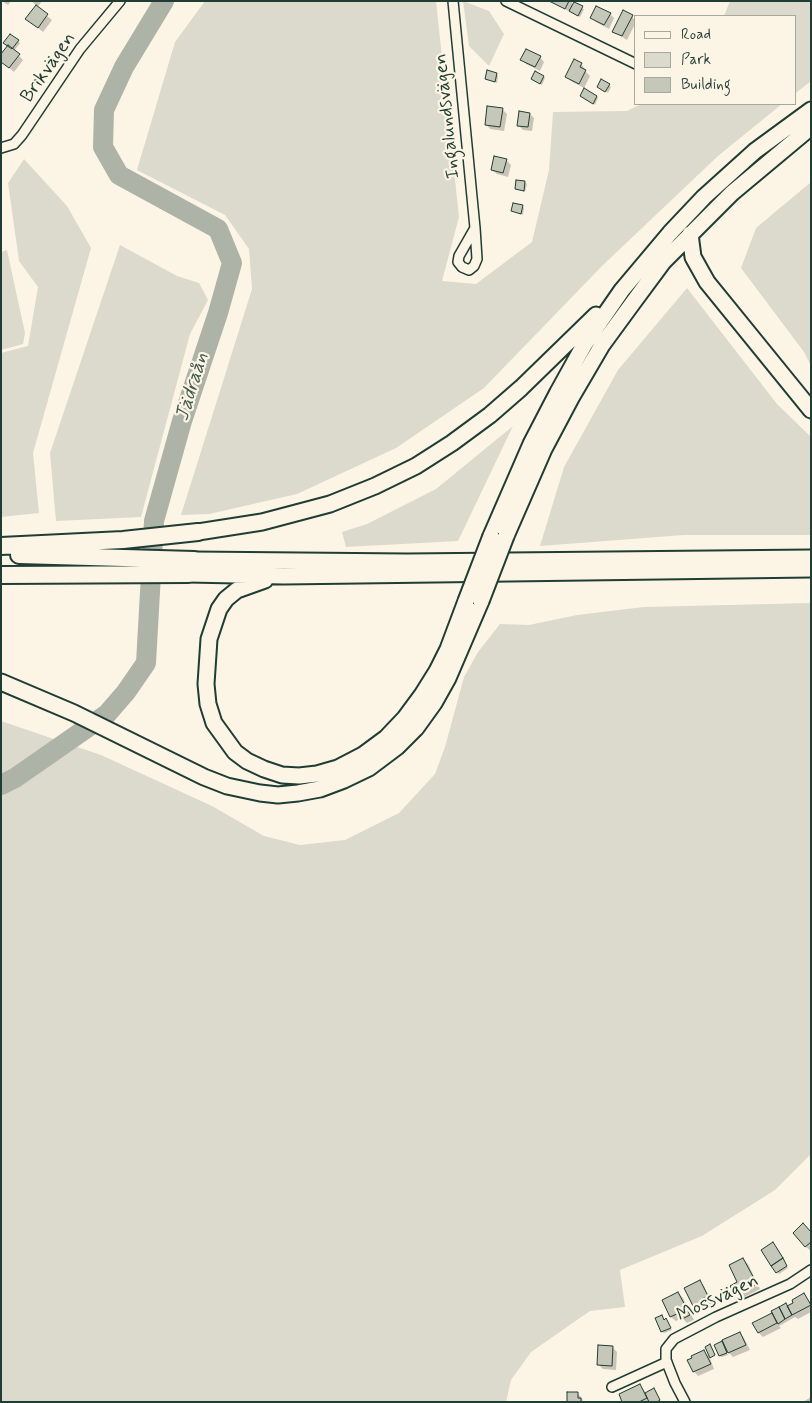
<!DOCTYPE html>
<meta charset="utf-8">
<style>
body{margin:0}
#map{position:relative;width:812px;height:1403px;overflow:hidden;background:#fcf5e5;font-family:Mynerve,sans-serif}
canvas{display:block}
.frame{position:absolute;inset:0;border:2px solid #1f3d34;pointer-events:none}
.legend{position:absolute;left:634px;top:15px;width:162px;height:90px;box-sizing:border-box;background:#fcf5e5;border:1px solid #a4ab9e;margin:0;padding:6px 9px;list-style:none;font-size:15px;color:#1f3d34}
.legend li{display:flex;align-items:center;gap:10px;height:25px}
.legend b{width:25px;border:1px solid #a4ab9e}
</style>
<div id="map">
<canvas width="812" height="1403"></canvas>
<div class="frame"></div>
<ul class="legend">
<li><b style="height:6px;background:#fcf5e5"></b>Road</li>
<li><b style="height:14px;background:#dcdacc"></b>Park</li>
<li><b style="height:14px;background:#c5c7b9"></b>Building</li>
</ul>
</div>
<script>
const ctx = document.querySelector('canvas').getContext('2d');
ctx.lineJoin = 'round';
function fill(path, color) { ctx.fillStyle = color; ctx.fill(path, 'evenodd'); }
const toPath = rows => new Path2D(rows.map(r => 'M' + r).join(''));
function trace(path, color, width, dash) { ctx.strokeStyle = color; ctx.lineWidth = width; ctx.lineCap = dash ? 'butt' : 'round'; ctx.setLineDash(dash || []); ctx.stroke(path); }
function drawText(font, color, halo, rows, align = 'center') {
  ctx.font = font + ' Mynerve,sans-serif'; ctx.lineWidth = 4.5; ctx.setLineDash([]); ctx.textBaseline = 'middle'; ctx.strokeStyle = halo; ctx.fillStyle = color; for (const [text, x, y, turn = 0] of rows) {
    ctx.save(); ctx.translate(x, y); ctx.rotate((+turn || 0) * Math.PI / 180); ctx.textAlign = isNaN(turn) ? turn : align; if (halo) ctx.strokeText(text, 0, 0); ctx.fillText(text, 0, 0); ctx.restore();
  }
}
const green = toPath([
 [205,1,436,1,459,217,442,281,476,284,532,242,549,170,553,112,627,111,641,104,782,104,718,156,602,266,484,388,396,448,297,494,209,514,181,515,252,289,249,249,225,215,137,170,175,42],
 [463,1,489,11,504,34,489,66,469,46],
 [730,1,811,1,811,81,796,93,796,16,724,16],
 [24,159,67,206,91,248,33,453,39,513,1,517,1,353,28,346,38,287,19,261,8,183],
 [811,182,811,366,804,352,741,268,756,228],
 [120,245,177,276,199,283,208,300,190,334,141,517,56,521,50,453],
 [7,250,25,333,23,344,1,350,1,252],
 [687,288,777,404,811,437,811,535,684,535,540,546,564,467,618,370],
 [513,426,458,541,346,547,342,532,367,524,436,489],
 [811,603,811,1154,775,1190,702,1236,620,1270,625,1307,590,1311,531,1352,511,1380,506,1402,1,1402,1,721,101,755,212,806,264,836,300,845,345,840,399,813,435,774,445,747,464,677,478,652,500,624,529,625,577,615,644,607]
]);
const shadow = toPath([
 [2,1,11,1,8,5],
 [31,1,42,1,37,8,52,20,43,32,27,19,37,6],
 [549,1,571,1,573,5,584,9,580,17],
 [610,14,614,18,609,29,596,22,592,18],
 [632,16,636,22,627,40,614,32],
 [18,41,20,43,14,51,23,60,14,72,1,61],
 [540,57,544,62,540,71,526,64,522,59],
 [581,64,585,69,584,70,590,76,584,88,571,81,566,77],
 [496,74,498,76,497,83,487,79],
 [543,77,545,78,542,85,532,79],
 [609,85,611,87,608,93,600,88],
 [597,97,598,98,595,105,583,98],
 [502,109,507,114,504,131,490,129,486,124],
 [530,114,534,118,532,131,523,130,518,125],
 [506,160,511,165,508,177,497,174,492,170],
 [525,182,527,184,525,192,516,189],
 [522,206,524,208,523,215,513,211],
 [794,1233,811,1233,811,1251,806,1247],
 [773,1244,777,1248,788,1268,779,1274,777,1272],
 [743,1259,748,1264,760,1289,741,1299,732,1286,739,1283],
 [700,1282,704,1286,709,1297,713,1297,717,1304,699,1311,695,1307],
 [678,1293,683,1298,694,1320,687,1323,682,1318,676,1321,671,1317,663,1301],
 [804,1294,811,1304,811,1312,798,1319,795,1317,779,1326,781,1328,763,1337,759,1333,754,1323,771,1314,776,1319],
 [666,1320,672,1330,664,1333,662,1331,664,1321],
 [740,1333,744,1338,750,1350,733,1357,725,1349,728,1355,722,1357,720,1356,721,1343,727,1349],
 [613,1348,617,1352,616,1370,603,1369,598,1364],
 [704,1352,709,1356,714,1369,698,1376,694,1371],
 [640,1385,646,1393,654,1389,661,1402,624,1402],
 [578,1394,582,1398,583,1402,568,1402],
 [811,1397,811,1402,803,1402]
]);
const river = toPath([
 [1,785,15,778,107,714,126,692,146,663,154,521,182,421,218,313,232,263,218,229,119,175,103,147,104,110,124,67,164,1]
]);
const building = toPath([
 [549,1,569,1,565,9,549,1],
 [574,2,583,6,578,16,569,11,574,2],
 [36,5,48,14,38,28,25,19,36,5],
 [596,6,611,13,604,25,590,18,596,6],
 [623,10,633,15,622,36,612,32,623,10],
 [10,34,19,40,12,49,3,43,10,34],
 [8,45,20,54,9,68,1,62,1,54,8,45],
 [526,49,541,56,535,67,520,60,526,49],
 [574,59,582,63,580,67,586,70,579,84,565,77,574,59],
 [487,70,497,73,495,82,485,79,487,70],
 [535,71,544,76,540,84,531,79,535,71],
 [601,79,610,84,605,92,597,87,601,79],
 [584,88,597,96,593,104,580,96,584,88],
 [487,106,503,108,500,127,485,125,487,106],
 [519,111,530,113,528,127,517,126,519,111],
 [494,156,507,159,503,173,491,170,494,156],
 [516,180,525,181,524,191,515,189,516,180],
 [513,203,523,205,521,214,511,211,513,203],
 [803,1223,811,1232,811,1242,805,1247,793,1233,803,1223],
 [773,1242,783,1258,771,1266,761,1250,773,1242],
 [743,1258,757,1284,735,1295,730,1286,737,1282,729,1265,743,1258],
 [783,1258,787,1266,776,1273,771,1266,783,1258],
 [700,1280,708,1296,702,1299,704,1303,694,1308,684,1288,700,1280],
 [678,1292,690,1315,682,1319,679,1313,670,1317,662,1300,678,1292],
 [804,1293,811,1305,792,1315,787,1306,793,1303,792,1300,804,1293],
 [712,1294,716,1302,706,1307,702,1299,712,1294],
 [786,1303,792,1315,785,1319,779,1307,786,1303],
 [779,1307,785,1319,778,1324,771,1311,779,1307],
 [772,1313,777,1323,758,1333,752,1323,772,1313],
 [662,1315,664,1320,666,1318,671,1328,661,1332,655,1318,662,1315],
 [740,1332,746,1345,728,1353,722,1340,740,1332],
 [722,1341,727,1353,719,1356,714,1345,722,1341],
 [710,1344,715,1355,710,1358,705,1347,710,1344],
 [598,1345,613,1346,612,1366,597,1365,598,1345],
 [704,1350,711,1364,693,1372,687,1360,692,1358,691,1356,704,1350],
 [640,1384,647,1398,639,1402,622,1402,619,1394,640,1384],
 [654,1388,660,1400,657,1402,649,1402,645,1393,654,1388],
 [567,1392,578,1392,578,1398,581,1398,581,1402,567,1402,567,1392]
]);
const minor = toPath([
 [453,1,475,228,477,259,474,266,469,270,462,267,458,262,459,256,475,228],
 [506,1,636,64],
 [1,148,14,144,22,135,80,49,120,1],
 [612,1387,667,1362],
 [685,1402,675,1383,666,1360,666,1349,674,1339,716,1317,790,1284,811,1270]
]);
const trunk = toPath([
 [690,234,693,257,707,282,811,410],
 [198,532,262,522,330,504,375,486,416,466,452,443,490,415,521,388,596,315],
 [491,536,531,444,558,392,584,345,622,290,670,233,704,197,755,151,811,110],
 [506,536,544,449,571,398,602,345,632,304,663,262,732,193,811,127],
 [194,560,407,562,811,558],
 [188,574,284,576,811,569],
 [265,580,237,590,226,599,219,609,209,639,206,684,208,704,214,723,235,752,247,761,264,769,282,775,299,776,317,774,338,768,363,755,386,738,405,718,422,695,437,671,448,649,466,601],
 [1,682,74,713,204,777,227,786,260,793,278,795,298,793,320,789,344,780,369,768,397,747,416,728,434,703,448,678,481,601]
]);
const motorway = toPath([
 [1,546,123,540,198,532],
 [19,555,194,560],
 [1,575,188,574]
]);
const trunkBridge = toPath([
 [466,601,491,536],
 [481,601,506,536]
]);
const streetNames = [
 ["Brikvägen",49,68,-55],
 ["Ingalundsvägen",448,116,-96],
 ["Mossvägen",718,1299,-25]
];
const waterNames = [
 ["Jädraån",193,387,-73]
];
fill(green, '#dcdacc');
fill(shadow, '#0003');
trace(river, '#aeb3a7', 20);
fill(building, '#c5c7b9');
trace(building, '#1f3d34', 1);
trace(minor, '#1f3d34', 12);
trace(trunk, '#1f3d34', 19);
trace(motorway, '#1f3d34', 20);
trace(minor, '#fcf5e5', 9);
trace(trunk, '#fcf5e5', 15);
trace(motorway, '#fcf5e5', 16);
trace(trunkBridge, '#1f3d34', 19, []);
trace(trunkBridge, '#fcf5e5', 15);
drawText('19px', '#1f3d34', '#fcf5e5', streetNames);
drawText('italic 20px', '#435a51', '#fcf5e5', waterNames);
</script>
